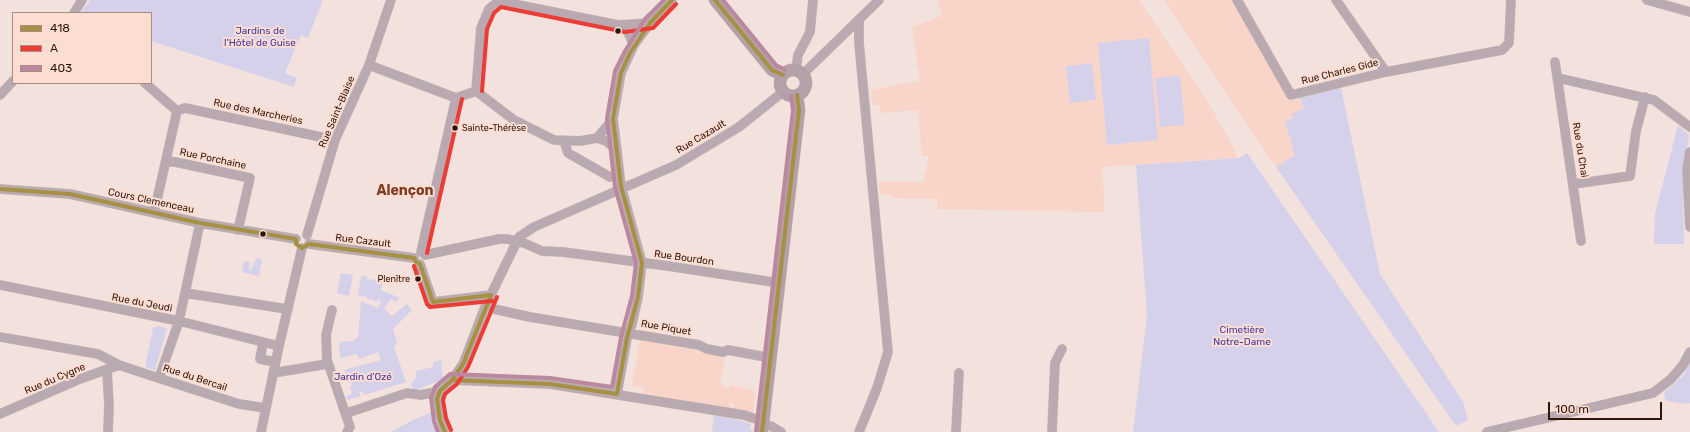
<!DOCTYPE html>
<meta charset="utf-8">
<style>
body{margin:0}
#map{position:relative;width:1690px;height:432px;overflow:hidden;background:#f2e1dc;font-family:Rubik,sans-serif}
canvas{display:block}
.legend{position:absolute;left:12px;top:12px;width:140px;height:72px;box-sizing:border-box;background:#fcddd2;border:1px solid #aa8d82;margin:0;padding:5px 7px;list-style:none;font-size:12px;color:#30150b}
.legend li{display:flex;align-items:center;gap:8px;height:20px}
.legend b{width:20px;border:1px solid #aa8d82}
.scale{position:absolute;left:1548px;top:402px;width:114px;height:18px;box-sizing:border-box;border:2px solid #30150b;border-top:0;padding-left:5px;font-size:12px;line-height:14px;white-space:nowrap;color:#30150b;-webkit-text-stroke:3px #fcddd2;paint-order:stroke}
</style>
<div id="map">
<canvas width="1690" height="432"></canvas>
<ul class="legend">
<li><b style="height:5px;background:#a69143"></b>418</li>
<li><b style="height:5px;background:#ed3b36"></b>A</li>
<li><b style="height:5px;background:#ba889f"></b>403</li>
</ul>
<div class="scale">100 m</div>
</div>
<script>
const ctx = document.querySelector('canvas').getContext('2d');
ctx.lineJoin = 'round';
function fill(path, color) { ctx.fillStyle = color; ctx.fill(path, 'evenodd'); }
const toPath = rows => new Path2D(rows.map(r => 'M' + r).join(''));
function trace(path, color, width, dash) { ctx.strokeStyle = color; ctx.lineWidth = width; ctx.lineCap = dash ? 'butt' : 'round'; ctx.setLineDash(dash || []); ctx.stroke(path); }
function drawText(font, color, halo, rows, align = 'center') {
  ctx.font = font + ' Rubik,sans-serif'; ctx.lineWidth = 4; ctx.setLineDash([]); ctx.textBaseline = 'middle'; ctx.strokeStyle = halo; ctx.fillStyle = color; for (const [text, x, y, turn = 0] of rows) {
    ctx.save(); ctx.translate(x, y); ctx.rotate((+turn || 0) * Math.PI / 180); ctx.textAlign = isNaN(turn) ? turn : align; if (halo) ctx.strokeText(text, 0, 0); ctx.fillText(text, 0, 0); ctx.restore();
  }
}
const built = toPath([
 [938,0,1139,0,1209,104,1235,150,1237,158,1102,167,1105,212,937,209,937,199,891,198,891,194,880,195,879,182,924,182,929,156,922,156,918,110,881,113,880,105,872,105,871,90,920,81,912,27,942,16],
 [1164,0,1244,0,1304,108,1292,115,1293,117,1285,122,1295,155,1276,167],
 [640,340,721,355,725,359,720,382,723,384,723,388,729,389,730,385,755,391,753,413,734,410,734,404,730,404,729,409,643,393,644,387,632,385]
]);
const green = toPath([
 [90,0,323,0,308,38,301,35,285,73,297,78,294,87,151,41,151,13,81,13],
 [1149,38,1158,140,1107,145,1098,43],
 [1092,63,1096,100,1070,103,1066,66],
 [1180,76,1185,125,1160,127,1155,78],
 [1341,88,1380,274,1463,402,1468,420,1456,426,1276,167,1295,155,1285,122,1293,118,1291,115,1304,108,1299,97],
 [1678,125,1689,135,1683,179,1684,244,1654,244,1655,214],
 [1247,153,1439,432,1133,432,1147,316,1136,165,1240,158],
 [256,258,262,259,259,276,242,272,244,261,250,262,249,270,251,270],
 [341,273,353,275,349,296,337,293],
 [361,276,366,276,367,279,376,280,376,282,378,283,379,278,383,278,381,290,400,298,395,302,391,299,384,308,392,316,407,304,412,310,393,329,397,342,394,347,406,382,364,395,362,391,359,392,361,396,348,400,346,396,352,394,350,387,352,385,351,382,349,383,344,370,381,360,378,352,359,359,357,354,340,358,339,342,354,341,354,339,358,338,361,301,378,308,380,304,381,301,378,299,377,302,372,300,372,298,370,300,367,299,367,297,358,295],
 [158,326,167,328,155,370,145,367,153,328],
 [441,360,443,379,414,391,411,384,416,378,416,371,433,367,433,362],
 [1690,362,1690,403,1686,404,1668,401,1665,399,1664,393,1684,375],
 [433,412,438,432,390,432,413,420],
 [714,414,735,418,735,419,751,424,750,429,754,432,712,432]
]);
const minor = toPath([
 [1237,0,1291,95,1386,72,1502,50,1509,43,1511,0],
 [1336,0,1386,72],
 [1647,0,1690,12],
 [74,13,82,0],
 [859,20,859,43,888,352,877,388,859,432],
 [625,26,634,45],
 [1555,62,1581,241],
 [369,65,456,98],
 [796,70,798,55,810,32,813,0],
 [803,74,879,0],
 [1558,78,1654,100,1690,127],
 [145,83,177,111],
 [476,91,514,120,554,140,580,141,597,138,613,119,621,73,634,45,650,23,672,0],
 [476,91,481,28,489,9,499,1,618,25,650,23],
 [0,95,13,81],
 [456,98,476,91],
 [177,111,185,108,335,140],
 [613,119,621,186,642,263,638,297,632,324,627,338,617,394],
 [597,138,606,141,617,150],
 [564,141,568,153,610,177],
 [1690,152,1687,169,1690,227],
 [166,160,250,178,238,230],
 [1574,184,1630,176,1636,131,1645,97],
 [0,189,70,194,200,223,296,239],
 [154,213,177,111],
 [307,235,335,140,369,65,391,0],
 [309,244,414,258],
 [421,252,456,98],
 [425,255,499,239,507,239,524,243,542,251,563,252,668,266,779,283],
 [420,264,433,302,491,295],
 [0,285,179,321,279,346],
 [185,293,287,309],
 [485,307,530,317,699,345,707,349,723,352,728,350,771,358],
 [332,310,326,335,327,360,350,427,347,432],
 [0,337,98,354,119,365,146,374,239,404,266,408],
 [263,343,260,359,275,362],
 [107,370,109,405,108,432],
 [273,373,327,364],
 [159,378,179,321,200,223],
 [452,380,550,384,744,415,756,419],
 [350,412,407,393,421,395,440,391],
 [0,414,80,379,119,365],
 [771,426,781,432],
 [261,432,279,346,302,248],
 [445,432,438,409,437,399,440,391,452,380,463,364,485,307,519,237,534,227,676,165,739,127,784,91],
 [956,432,959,373],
 [1052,432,1055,363,1062,349],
 [1487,432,1653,393,1671,379,1683,365,1690,352]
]);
const major = toPath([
 [715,0,772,70,783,75],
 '780 83a13 13 0 1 1 26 0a13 13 0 1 1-26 0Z',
 [762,432,799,110,797,95]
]);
const bus1 = toPath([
 [715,0,772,70,783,75],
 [0,189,70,194,200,223,296,239,296,244,302,248,309,244,414,258,416,262,420,264,433,302,491,295],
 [452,380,550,384,617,394,627,338,638,297,642,263,621,186,613,119,621,73,630,53,650,23,672,0],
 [445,432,440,420,437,399,440,391,452,380,463,364,491,295],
 [762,432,799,110,797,95]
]);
const bus2 = toPath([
 [482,91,487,29,494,13,501,7,625,32,653,28,676,4],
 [427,253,462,99],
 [414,266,427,304,430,307,492,301],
 [451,430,446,418,443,400,445,394,457,384,468,367,497,297]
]);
const bus3 = toPath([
 [723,0,776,65,785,70],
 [756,431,793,110,791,96],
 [438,432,434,421,431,398,435,387,450,374,550,378,612,387,621,337,632,296,636,263,615,187,607,118,615,71,625,51,645,19,664,0]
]);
const markers = [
 [618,31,3.5,"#30150b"],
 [455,128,3.5,"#30150b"],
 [263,234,3.5,"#30150b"],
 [418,279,3.5,"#30150b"]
];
const busNames = [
 ["Sainte-Thérèse",462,128],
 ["Plenître",410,279,"right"]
];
const parkNames = [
 ["Jardins de",260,31],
 ["l'Hôtel de Guise",260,43],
 ["Cimetière",1242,330],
 ["Notre-Dame",1242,342],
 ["Jardin d'Ozé",363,377]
];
const streetNames = [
 ["Rue Charles Gide",1340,72,-14],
 ["Rue des Marcheries",258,112,12],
 ["Rue Saint-Blaise",337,112,-67],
 ["Rue Cazault",701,137,-31],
 ["Rue du Chai",1580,150,81],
 ["Rue Porchaine",213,159,12],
 ["Cours Clemenceau",151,201,12],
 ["Rue Cazault",363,241,7],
 ["Rue Bourdon",684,258,8],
 ["Rue du Jeudi",142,303,11],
 ["Rue Piquet",666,328,10],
 ["Rue du Bercail",195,378,18],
 ["Rue du Cygne",55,379,-23]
];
const districtNames = [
 ["Alençon",405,191]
];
fill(built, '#f9d4c8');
fill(green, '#d6d1ea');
trace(minor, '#cdbdb8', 10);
trace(major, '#cdbdb8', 13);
trace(minor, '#b9aab1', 9);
trace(major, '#b3a0a8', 12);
trace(bus1, '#a69143', 4);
trace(bus2, '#ed3b36', 4);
trace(bus3, '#ba889f', 4);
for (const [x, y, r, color] of markers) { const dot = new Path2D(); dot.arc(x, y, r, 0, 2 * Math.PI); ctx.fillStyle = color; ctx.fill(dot); trace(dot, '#fcddd2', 1.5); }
drawText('9px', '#30150b', '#fcddd2', busNames, 'left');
drawText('10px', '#4138a4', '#fcddd2', parkNames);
drawText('10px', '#30150b', '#fcddd2', streetNames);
drawText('bold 14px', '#7d3d25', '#fcddd2', districtNames);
</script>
